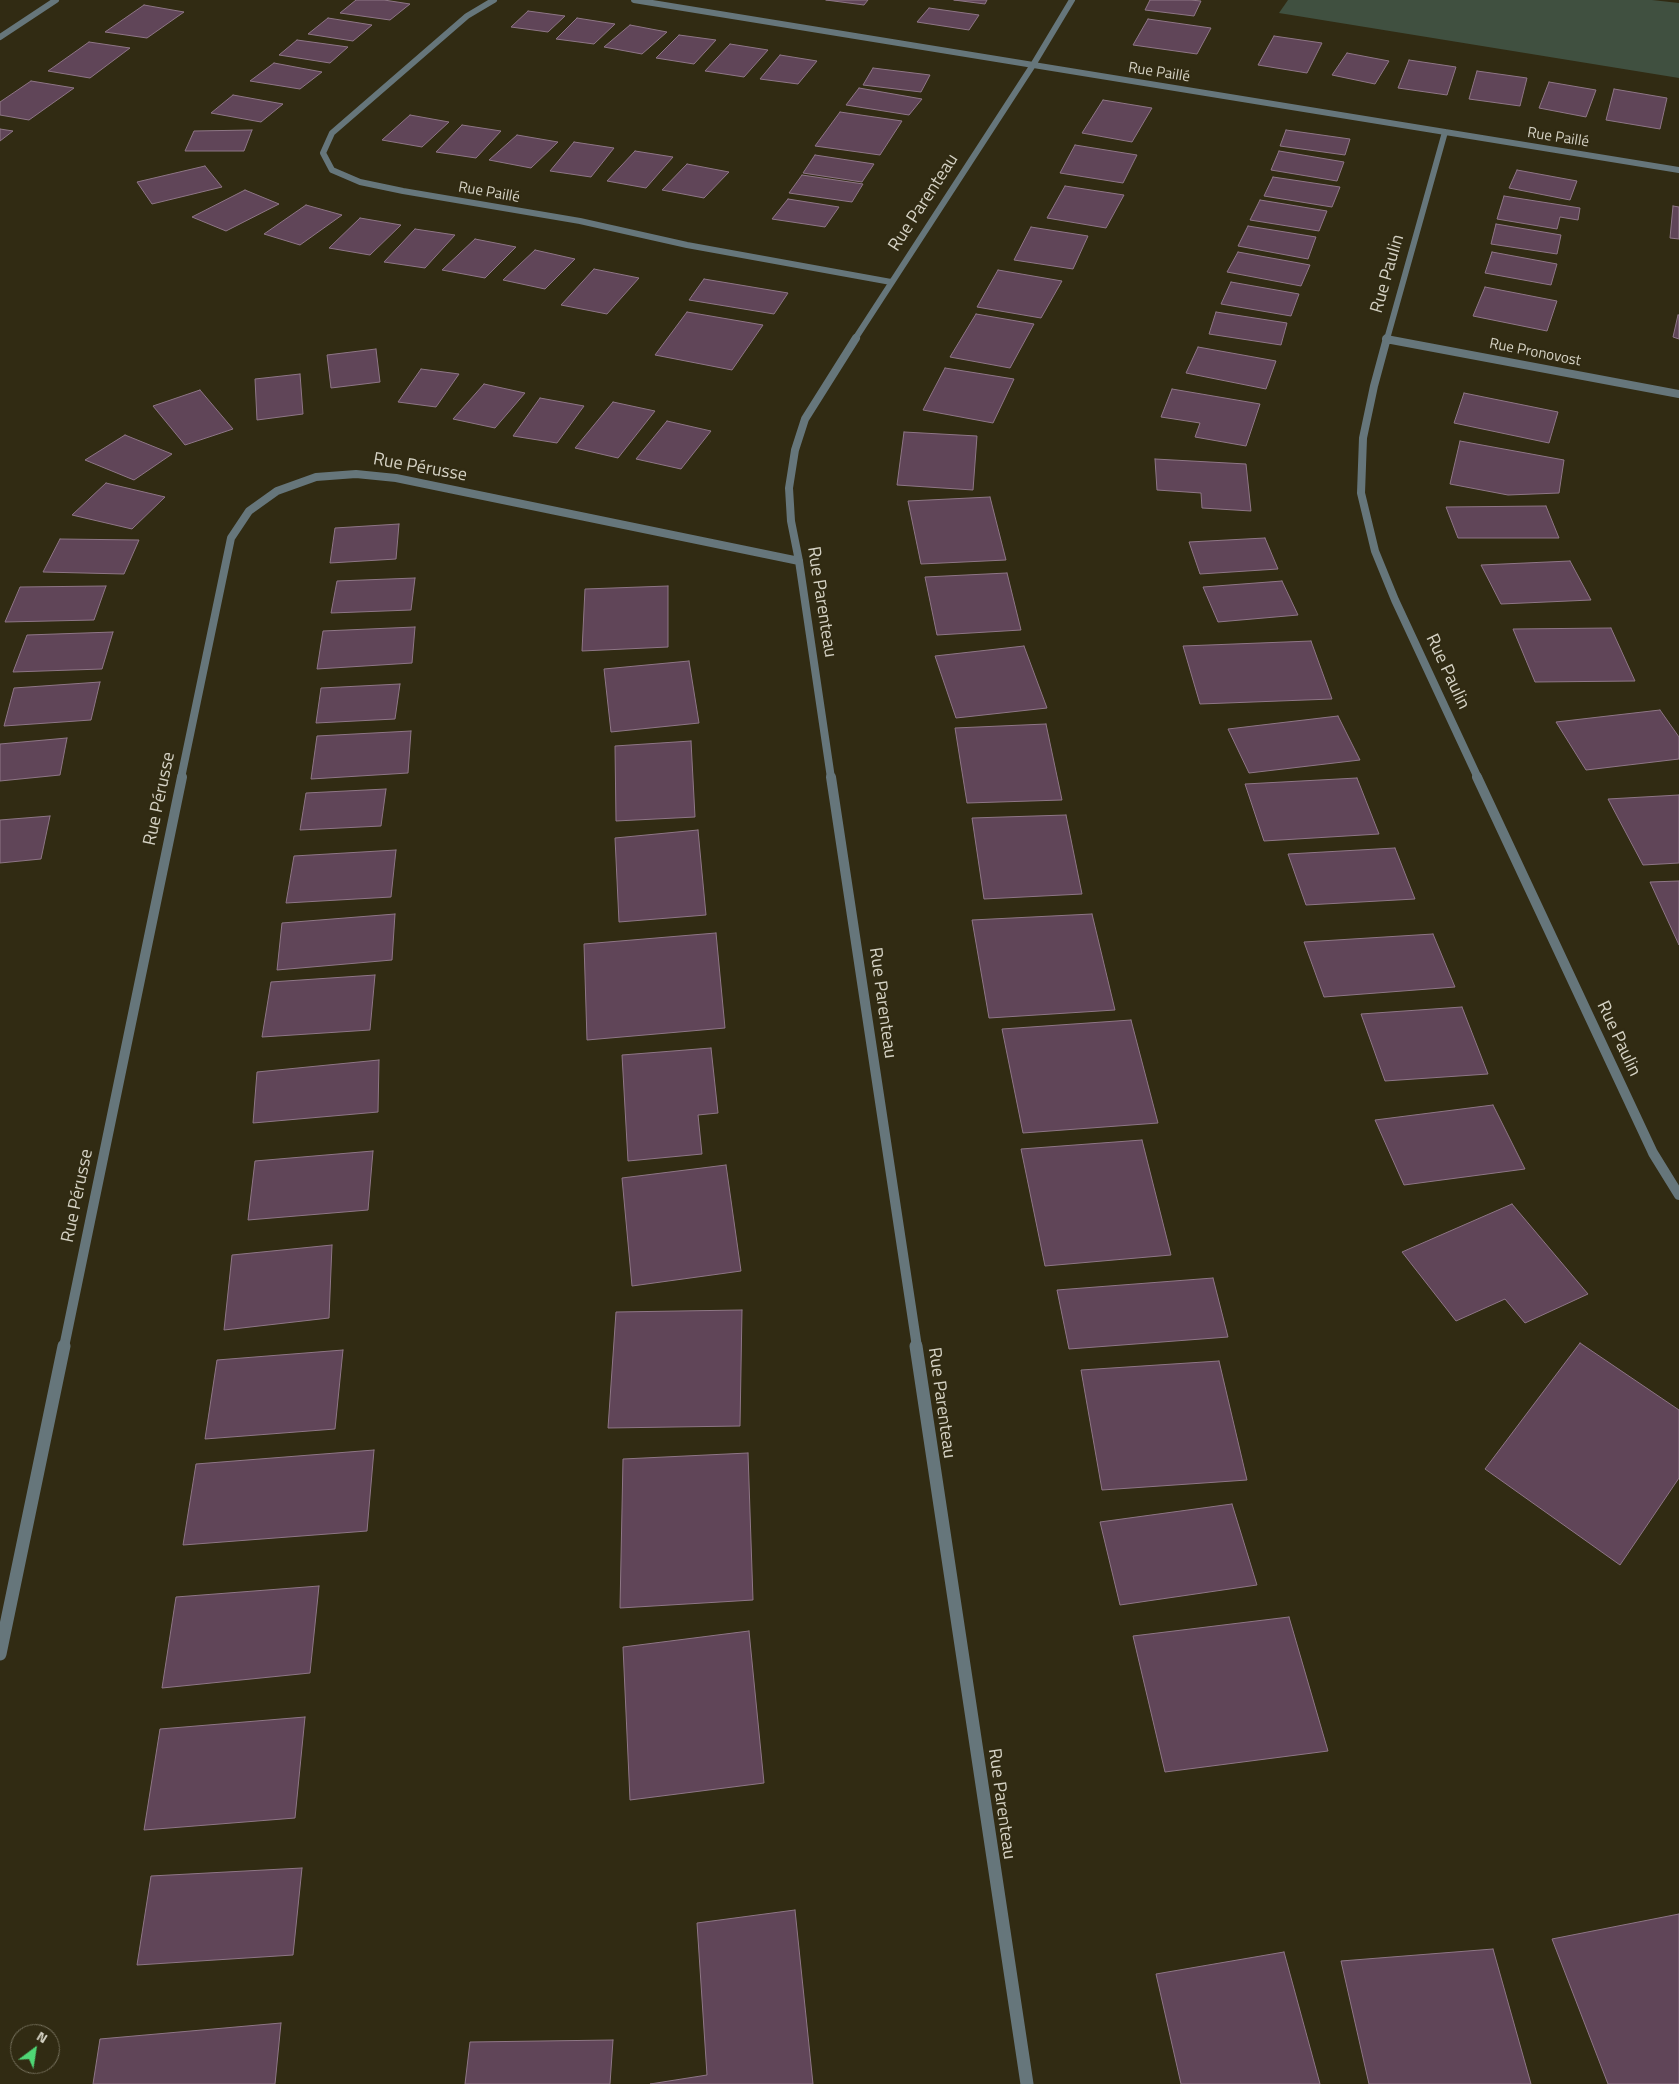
<!DOCTYPE html>
<meta charset="utf-8">
<style>
body{margin:0}
#map{position:relative;width:1679px;height:2084px;overflow:hidden;background:#312b13;font-family:"Titillium Web",sans-serif}
canvas{display:block}
.north{position:absolute;left:10px;top:2024px;width:50px;height:50px;box-sizing:border-box;background:#312b13;border:1px solid #736e5a;border-radius:50%;rotate:31deg;font-size:14px;font-weight:700;line-height:20px;text-align:center;color:#d5d2c4}
.north::after{content:'';display:block;margin:auto;width:18px;height:22px;background:#4fd675;clip-path:polygon(50% 0,100% 100%,50% 72%,0 100%)}
</style>
<div id="map">
<canvas width="1679" height="2084"></canvas>
<div class="north">N</div>
</div>
<script>
const ctx = document.querySelector('canvas').getContext('2d');
ctx.lineJoin = 'round';
function fill(path, color) { ctx.fillStyle = color; ctx.fill(path, 'evenodd'); }
const toPath = rows => new Path2D(rows.map(r => 'M' + r).join(''));
function trace(path, color, width, dash) { ctx.strokeStyle = color; ctx.lineWidth = width; ctx.lineCap = dash ? 'butt' : 'round'; ctx.setLineDash(dash || []); ctx.stroke(path); }
function drawText(font, color, halo, rows, align = 'center') {
  ctx.font = font + ' "Titillium Web",sans-serif'; ctx.lineWidth = 4; ctx.setLineDash([]); ctx.textBaseline = 'middle'; ctx.strokeStyle = halo; ctx.fillStyle = color; for (const [text, x, y, turn = 0] of rows) {
    ctx.save(); ctx.translate(x, y); ctx.rotate((+turn || 0) * Math.PI / 180); ctx.textAlign = isNaN(turn) ? turn : align; if (halo) ctx.strokeText(text, 0, 0); ctx.fillText(text, 0, 0); ctx.restore();
  }
}
const green = toPath([
 [1288,0,1652,0,1679,3,1679,78,1279,13]
]);
const building = toPath([
 [356,0,384,0,410,4,390,20,340,13,356,0],
 [826,0,868,0,864,5,826,0],
 [954,0,987,0,985,4,954,0],
 [1150,0,1190,0,1201,1,1194,16,1145,10,1150,0],
 [144,5,184,12,147,38,105,32,144,5],
 [929,8,979,15,969,30,917,22,929,8],
 [528,11,565,16,548,32,511,27,528,11],
 [328,18,372,25,353,41,308,34,328,18],
 [577,18,615,24,594,44,556,39,577,18],
 [1148,19,1211,28,1197,54,1133,45,1148,19],
 [630,25,667,32,642,54,604,47,630,25],
 [679,35,716,40,694,64,656,58,679,35],
 [1274,36,1322,43,1307,73,1258,65,1274,36],
 [297,40,348,47,330,63,279,55,297,40],
 [89,42,130,48,90,78,48,71,89,42],
 [730,44,768,50,744,77,705,71,730,44],
 [1347,53,1389,61,1375,84,1332,75,1347,53],
 [780,55,817,61,798,84,760,79,780,55],
 [1409,60,1456,67,1447,95,1398,88,1409,60],
 [274,63,322,72,300,89,250,81,274,63],
 [873,68,930,75,921,92,863,85,873,68],
 [1477,71,1527,78,1520,106,1469,99,1477,71],
 [31,81,74,88,29,120,0,115,0,102,31,81],
 [1549,82,1596,90,1586,117,1539,108,1549,82],
 [859,88,922,99,909,115,846,105,859,88],
 [1614,89,1667,98,1660,129,1606,120,1614,89],
 [233,95,283,104,261,122,211,113,233,95],
 [1103,100,1152,108,1132,142,1082,133,1103,100],
 [840,112,902,121,880,155,815,146,840,112],
 [410,115,449,122,422,147,382,140,410,115],
 [462,125,501,131,476,158,436,152,462,125],
 [0,129,13,131,0,141,0,129],
 [252,130,244,151,185,151,194,131,252,130],
 [1286,130,1350,139,1345,155,1280,146,1286,130],
 [517,135,558,142,531,168,489,160,517,135],
 [574,142,614,148,591,177,550,171,574,142],
 [1075,145,1137,155,1123,183,1060,173,1075,145],
 [635,151,673,157,646,188,607,181,635,151],
 [1279,151,1344,162,1337,181,1271,170,1279,151],
 [815,155,874,164,862,182,803,173,815,155],
 [687,164,729,172,704,198,662,190,687,164],
 [205,166,222,187,152,204,137,182,205,166],
 [1517,170,1577,181,1570,200,1509,188,1517,170],
 [802,175,863,184,852,202,789,193,802,175],
 [1273,177,1340,187,1332,207,1264,196,1273,177],
 [1065,186,1124,195,1106,228,1047,218,1065,186],
 [245,190,279,204,226,231,192,217,245,190],
 [1504,196,1580,208,1578,220,1560,217,1557,229,1497,219,1504,196],
 [788,199,839,207,825,227,772,219,788,199],
 [1260,200,1327,211,1319,231,1250,220,1260,200],
 [306,205,342,215,300,245,264,234,306,205],
 [1673,206,1679,207,1679,239,1670,238,1673,206],
 [360,218,401,225,370,255,329,248,360,218],
 [1496,224,1561,235,1557,254,1491,244,1496,224],
 [1248,226,1316,237,1308,259,1238,246,1248,226],
 [1031,227,1088,236,1073,269,1014,260,1031,227],
 [415,229,455,235,425,268,384,262,415,229],
 [475,239,516,247,485,278,442,270,475,239],
 [535,250,575,259,545,289,503,280,535,250],
 [1238,252,1310,265,1301,286,1227,272,1238,252],
 [1492,252,1557,264,1551,285,1485,273,1492,252],
 [594,269,639,278,607,314,561,305,594,269],
 [998,270,1062,281,1041,318,977,307,998,270],
 [704,279,788,293,774,314,689,300,704,279],
 [1231,282,1299,294,1291,316,1221,304,1231,282],
 [1485,287,1557,301,1547,331,1473,316,1485,287],
 [687,312,763,325,732,370,655,355,687,312],
 [1216,312,1287,323,1281,345,1209,334,1216,312],
 [976,314,1034,324,1010,368,950,357,976,314],
 [1678,315,1679,315,1679,339,1673,337,1678,315],
 [1198,347,1276,361,1266,389,1186,373,1198,347],
 [376,349,380,382,331,388,327,355,376,349],
 [945,368,1014,379,993,423,923,410,945,368],
 [421,369,459,374,436,407,398,402,421,369],
 [300,374,303,414,257,420,255,379,300,374],
 [484,384,525,393,495,428,453,419,484,384],
 [1172,389,1260,404,1246,446,1195,437,1200,423,1161,417,1172,389],
 [200,390,233,429,185,445,153,406,200,390],
 [1464,393,1558,412,1549,443,1454,423,1464,393],
 [540,398,584,406,557,443,513,436,540,398],
 [613,402,655,411,618,458,575,448,613,402],
 [667,421,711,431,681,469,636,459,667,421],
 [904,432,977,436,973,490,897,485,904,432],
 [125,435,172,454,134,480,85,460,125,435],
 [1460,441,1564,460,1559,493,1508,495,1450,484,1460,441],
 [1155,459,1246,464,1251,511,1202,508,1201,493,1157,490,1155,459],
 [106,483,165,497,132,529,72,515,106,483],
 [990,497,1006,560,921,564,908,501,990,497],
 [1546,506,1559,538,1458,538,1446,507,1546,506],
 [399,524,396,559,330,563,335,528,399,524],
 [1265,538,1278,569,1200,574,1189,542,1265,538],
 [60,539,139,540,124,574,43,572,60,539],
 [1570,561,1591,600,1501,604,1481,565,1570,561],
 [1007,573,1021,630,937,635,925,577,1007,573],
 [415,578,411,610,331,613,337,581,415,578],
 [1282,581,1298,615,1218,622,1203,587,1282,581],
 [106,586,94,620,5,622,20,587,106,586],
 [668,586,668,647,582,651,585,589,668,586],
 [415,627,412,663,317,669,323,631,415,627],
 [1611,628,1635,681,1535,682,1513,629,1611,628],
 [113,632,102,669,13,672,27,635,113,632],
 [1311,641,1332,699,1200,704,1183,646,1311,641],
 [1024,646,1047,708,956,718,935,656,1024,646],
 [689,661,699,723,611,732,604,669,689,661],
 [100,682,91,720,4,726,14,688,100,682],
 [400,684,395,719,316,723,321,688,400,684],
 [1660,710,1679,737,1679,759,1586,770,1556,722,1660,710],
 [1338,716,1360,760,1249,773,1228,729,1338,716],
 [1046,724,1062,800,967,803,955,728,1046,724],
 [411,731,408,773,311,779,317,736,411,731],
 [67,738,60,775,0,781,0,744,67,738],
 [691,741,695,817,616,821,615,746,691,741],
 [1357,778,1379,834,1264,841,1245,784,1357,778],
 [386,789,381,826,300,830,306,793,386,789],
 [1679,795,1679,863,1643,865,1608,799,1679,795],
 [1066,815,1082,894,984,899,972,818,1066,815],
 [50,816,41,859,0,863,0,820,50,816],
 [698,830,706,915,619,922,615,838,698,830],
 [1395,848,1415,899,1306,905,1288,854,1395,848],
 [396,850,391,897,286,903,294,856,396,850],
 [1679,881,1679,945,1650,882,1679,881],
 [395,914,392,960,277,970,282,923,395,914],
 [1092,914,1115,1010,989,1018,972,920,1092,914],
 [716,933,725,1028,587,1040,584,944,716,933],
 [1433,934,1455,987,1324,997,1304,942,1433,934],
 [375,975,370,1030,262,1037,271,982,375,975],
 [1462,1007,1488,1074,1385,1081,1361,1014,1462,1007],
 [1131,1020,1158,1123,1023,1133,1002,1029,1131,1020],
 [711,1048,718,1113,698,1115,702,1154,628,1161,622,1055,711,1048],
 [379,1060,378,1112,253,1123,257,1072,379,1060],
 [1493,1105,1525,1169,1404,1185,1375,1120,1493,1105],
 [1142,1140,1171,1255,1045,1266,1021,1149,1142,1140],
 [373,1151,368,1210,248,1220,255,1161,373,1151],
 [726,1165,741,1271,632,1286,622,1178,726,1165],
 [1512,1204,1588,1294,1525,1323,1505,1299,1456,1321,1402,1252,1512,1204],
 [332,1245,329,1318,224,1330,232,1255,332,1245],
 [1213,1278,1228,1337,1069,1349,1057,1290,1213,1278],
 [742,1310,740,1426,608,1428,616,1312,742,1310],
 [1580,1343,1679,1410,1679,1478,1620,1565,1485,1469,1580,1343],
 [343,1350,335,1429,205,1439,217,1360,343,1350],
 [1219,1361,1247,1480,1102,1490,1081,1370,1219,1361],
 [374,1450,367,1531,183,1545,196,1464,374,1450],
 [748,1453,753,1600,620,1608,623,1459,748,1453],
 [1232,1504,1257,1585,1120,1605,1100,1522,1232,1504],
 [319,1586,310,1673,162,1688,176,1597,319,1586],
 [1289,1617,1328,1751,1165,1772,1133,1636,1289,1617],
 [749,1631,764,1783,630,1800,623,1647,749,1631],
 [305,1717,295,1818,144,1830,160,1729,305,1717],
 [302,1868,293,1955,137,1965,151,1876,302,1868],
 [795,1910,813,2084,650,2084,707,2075,697,1923,795,1910],
 [1679,1914,1679,2084,1608,2084,1552,1939,1679,1914],
 [1493,1949,1531,2084,1369,2084,1341,1961,1493,1949],
 [1284,1952,1320,2084,1181,2084,1156,1974,1284,1952],
 [281,2023,275,2084,93,2084,100,2039,281,2023],
 [613,2040,610,2084,465,2084,470,2042,613,2040]
]);
const streetFar3 = toPath([
 [494,0,467,16,332,133,323,153,332,170,360,182,403,191,580,221,687,245,891,282],
 [634,0,1679,170],
 [0,37,56,0],
 [855,339,1033,65,1072,0],
 [1387,339,1445,132]
]);
const streetFar2 = toPath([
 [1387,338,1374,386,1363,438,1361,493,1375,551,1395,600,1478,778],
 [1386,339,1679,394],
 [181,778,231,538,249,511,277,491,316,477,356,474,396,478,799,561],
 [831,778,799,561,791,521,789,488,795,450,805,419,856,338]
]);
const streetFar1 = toPath([
 [831,777,917,1347],
 [1477,777,1653,1153,1679,1195],
 [64,1347,182,777]
]);
const street = toPath([
 [916,1346,1027,2084],
 [0,1654,64,1346]
]);
const farStreetnames = [
 ["Rue Paillé",1159,73,9],
 ["Rue Paillé",1558,138,9],
 ["Rue Paillé",489,193,10],
 ["Rue Pronovost",1535,353,11]
];
const streetNames = [
 ["Rue Parenteau",924,203,-57],
 ["Rue Paulin",1388,274,-74],
 ["Rue Pérusse",420,468,10],
 ["Rue Parenteau",821,602,81],
 ["Rue Paulin",1447,672,65],
 ["Rue Pérusse",160,799,-78],
 ["Rue Parenteau",882,1003,82],
 ["Rue Paulin",1618,1039,65],
 ["Rue Pérusse",78,1196,-78],
 ["Rue Parenteau",941,1403,82],
 ["Rue Parenteau",1001,1804,82]
];
fill(green, '#405040');
fill(building, '#604558');
trace(building, '#8e7686', 1);
trace(streetFar3, '#66767b', 6);
trace(streetFar2, '#66767b', 8);
trace(streetFar1, '#66767b', 10);
trace(street, '#66767b', 13);
drawText('15px', '#d5d2c4', '#312b13', farStreetnames);
drawText('18px', '#d5d2c4', '#312b13', streetNames);
</script>
